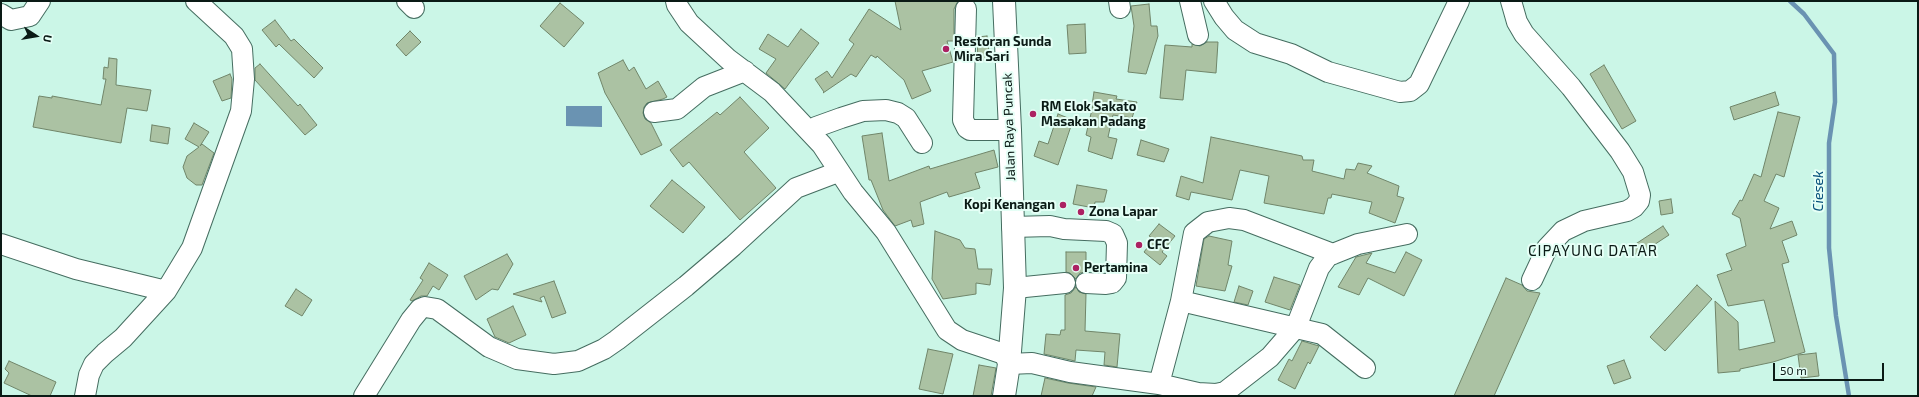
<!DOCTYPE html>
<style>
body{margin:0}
#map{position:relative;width:1919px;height:397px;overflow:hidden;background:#cbf6e7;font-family:"Exo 2",sans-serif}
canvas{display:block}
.frame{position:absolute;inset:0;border:2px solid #0a1a15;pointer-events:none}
.north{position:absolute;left:16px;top:16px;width:40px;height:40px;-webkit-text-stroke:3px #e5fff6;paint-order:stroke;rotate:102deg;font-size:11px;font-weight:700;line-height:16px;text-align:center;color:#0a1a15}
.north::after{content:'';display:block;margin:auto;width:14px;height:18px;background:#0a1a15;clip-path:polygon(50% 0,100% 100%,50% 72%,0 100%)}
.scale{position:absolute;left:1773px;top:363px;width:111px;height:18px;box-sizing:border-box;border:2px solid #0a1a15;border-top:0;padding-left:5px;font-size:12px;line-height:14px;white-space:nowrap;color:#0a1a15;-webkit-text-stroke:3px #e5fff6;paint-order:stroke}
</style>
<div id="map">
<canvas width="1919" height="397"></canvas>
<div class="frame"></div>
<div class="north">U</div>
<div class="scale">50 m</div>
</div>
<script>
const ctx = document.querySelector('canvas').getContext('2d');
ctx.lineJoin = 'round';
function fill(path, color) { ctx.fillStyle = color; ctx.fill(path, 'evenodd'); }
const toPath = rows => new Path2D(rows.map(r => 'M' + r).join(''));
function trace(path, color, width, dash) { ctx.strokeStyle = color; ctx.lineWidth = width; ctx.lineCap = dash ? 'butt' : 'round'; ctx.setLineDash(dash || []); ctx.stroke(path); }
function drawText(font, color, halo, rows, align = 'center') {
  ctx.font = font + ' "Exo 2",sans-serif'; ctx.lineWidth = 4; ctx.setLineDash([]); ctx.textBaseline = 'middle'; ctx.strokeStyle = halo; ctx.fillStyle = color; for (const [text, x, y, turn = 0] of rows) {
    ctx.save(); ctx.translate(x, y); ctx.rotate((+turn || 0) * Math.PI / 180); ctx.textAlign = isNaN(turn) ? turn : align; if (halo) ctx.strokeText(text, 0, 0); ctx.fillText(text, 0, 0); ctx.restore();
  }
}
const water = toPath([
 [566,106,602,106,602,127,566,126]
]);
const stream = toPath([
 [1790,1,1804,14,1834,54,1835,102,1829,143,1829,248,1836,316,1849,396]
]);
const building = toPath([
 [895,1,958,1,954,9,954,41,947,41,953,62,922,71,931,91,912,99,904,80,877,56,876,58,871,55,856,77,851,74,823,93,824,92,815,79,827,71,832,78,854,44,849,40,869,9,901,30,895,1],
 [560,3,584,23,564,47,540,26,560,3],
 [1149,4,1151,26,1157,26,1158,36,1146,74,1128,72,1134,26,1131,6,1149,4],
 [275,20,291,41,294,39,323,68,314,78,279,44,276,47,262,30,275,20],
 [1085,24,1086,53,1069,54,1067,25,1085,24],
 [801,29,819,43,785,89,766,73,776,59,759,49,768,34,788,47,801,29],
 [410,31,421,42,406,56,396,45,410,31],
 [987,36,990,59,978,61,977,37,987,36],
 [1207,42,1218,42,1216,73,1186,70,1183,100,1160,98,1165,45,1192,47,1192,44,1200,46,1207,42],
 [109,58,117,59,116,85,151,90,147,111,127,108,121,143,33,127,39,96,52,98,52,96,101,105,106,79,103,79,104,67,108,68,109,58],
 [623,60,629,71,634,67,646,89,658,81,667,97,663,99,647,103,644,107,643,113,645,119,651,123,662,145,641,155,605,93,598,73,623,60],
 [260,64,298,106,300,104,317,125,305,135,255,80,255,68,260,64],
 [1604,65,1636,121,1622,129,1590,74,1604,65],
 [230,74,232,79,231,98,222,101,213,81,230,74],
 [1094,92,1117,96,1116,99,1137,102,1132,118,1113,115,1108,137,1117,139,1112,159,1088,151,1091,137,1086,135,1093,105,1092,105,1094,92],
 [1775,92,1779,105,1734,120,1730,107,1775,92],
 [740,97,769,128,744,152,776,188,740,220,689,162,683,167,670,150,717,112,720,115,740,97],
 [1778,112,1800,117,1784,177,1776,174,1764,201,1779,208,1770,229,1792,221,1797,235,1782,241,1789,262,1782,264,1805,352,1773,362,1740,369,1740,371,1718,373,1715,301,1738,322,1739,350,1775,342,1764,300,1728,306,1717,275,1732,270,1726,254,1746,246,1740,218,1732,214,1740,200,1742,201,1754,174,1761,177,1778,112],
 [1058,114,1073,120,1058,165,1034,156,1039,141,1048,144,1058,114],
 [194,123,209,132,200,146,202,144,214,153,202,185,196,185,187,178,183,167,187,156,199,147,185,139,194,123],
 [152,125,170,128,168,144,150,141,152,125],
 [882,133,889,181,929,166,930,169,994,150,998,167,975,173,980,188,949,197,947,192,920,202,924,224,913,227,911,220,895,226,883,210,871,180,869,180,862,136,882,133],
 [1211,137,1302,156,1303,160,1314,160,1312,171,1344,179,1346,169,1355,170,1358,163,1372,166,1367,173,1399,186,1397,196,1404,198,1395,223,1369,213,1372,202,1332,194,1331,198,1328,198,1324,214,1264,203,1269,176,1240,170,1232,200,1191,192,1189,200,1176,196,1181,176,1203,183,1211,137],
 [1141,140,1169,149,1164,162,1137,155,1141,140],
 [672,180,705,207,683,233,650,206,672,180],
 [1077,185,1107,190,1104,202,1095,202,1094,208,1073,204,1077,185],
 [1671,199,1673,213,1661,215,1659,201,1671,199],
 [1159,224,1175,236,1162,252,1167,256,1160,265,1144,252,1154,239,1149,236,1159,224],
 [1663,226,1669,235,1637,256,1631,247,1663,226],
 [935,231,960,240,965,248,975,249,978,269,992,269,990,285,976,283,976,294,943,299,932,279,935,231],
 [1209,236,1232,241,1228,265,1232,266,1225,291,1196,286,1204,239,1209,236],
 [1066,252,1086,252,1086,272,1080,273,1076,279,1070,273,1066,272,1066,252],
 [1406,252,1422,260,1404,296,1368,278,1359,295,1338,287,1356,257,1372,253,1366,263,1395,273,1406,252],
 [507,254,513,264,498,290,492,289,476,300,464,276,507,254],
 [429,263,448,275,439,290,433,286,427,296,421,296,412,301,410,300,423,280,420,278,429,263],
 [1274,277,1300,285,1290,310,1265,302,1274,277],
 [1506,278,1522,285,1527,291,1540,293,1494,396,1454,396,1506,278],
 [554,281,566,313,552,318,544,296,540,298,542,302,513,294,554,281],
 [1697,285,1712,299,1665,351,1650,337,1697,285],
 [1239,286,1253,291,1248,305,1234,302,1239,286],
 [1076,287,1079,292,1086,294,1085,331,1120,334,1117,367,1104,365,1105,352,1076,350,1075,361,1044,354,1046,334,1060,335,1061,330,1065,330,1065,295,1071,293,1076,287],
 [296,289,312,300,302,316,285,306,296,289],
 [513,306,526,335,509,343,495,337,487,319,513,306],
 [1302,341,1319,346,1310,364,1308,362,1295,389,1278,380,1289,359,1292,361,1302,341],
 [928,349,953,354,943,394,919,389,928,349],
 [1816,353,1819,376,1801,378,1798,355,1816,353],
 [1624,360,1631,378,1614,384,1607,366,1624,360],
 [9,361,56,382,50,396,32,396,4,383,9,373,5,369,9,361],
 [979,365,996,368,991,396,973,396,979,365],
 [1045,378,1068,383,1096,387,1092,396,1041,396,1045,378]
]);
const minor = toPath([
 [407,1,414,8],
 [676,1,677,5,689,23,728,59,772,92,822,145,853,192,886,232,947,330,962,340,1004,354,1009,364,1032,363,1070,372,1159,384,1198,393,1216,394,1225,392,1270,357,1296,327,1319,268,1328,256,1358,244,1407,234],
 [1119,1,1120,8],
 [1190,1,1198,35],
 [1214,1,1224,17,1235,30,1255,43,1291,54,1328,72,1400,92,1410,91,1419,84,1459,1],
 [1511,1,1517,22,1524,34,1571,87,1620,151,1633,172,1640,195,1639,201,1634,207,1627,211,1584,221,1563,231,1547,248,1532,280],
 [966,9,963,120,967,128,970,130,1010,130],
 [1,14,11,20,30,16,40,1],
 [654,112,677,109,704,87,745,71],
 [813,135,816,127,841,118,863,111,886,110,898,113,906,118,922,143],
 [1012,227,1050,226,1064,229,1106,231,1113,234,1117,243,1116,278,1112,283,1106,284,1086,283],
 [1,244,76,269,166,291],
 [1333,254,1244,220,1229,218,1208,222,1194,233,1181,301,1322,334,1365,368],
 [1015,288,1065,283],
 [1159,384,1181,301],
 [85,396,89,375,94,364,105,353,123,338,166,291,192,248,241,111,244,79,242,49,234,36,196,1],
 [364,396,411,320,420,309,425,307,437,309,489,347,517,359,554,364,578,361,604,349,617,340,686,286,733,246,796,188,838,172]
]);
const highway = toPath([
 [1004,1,1010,130,1015,288,1009,364,1004,396]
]);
const markers = [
 [946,49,4,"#ac2162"],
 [1033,114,4,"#ac2162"],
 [1063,205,4,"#ac2162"],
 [1081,212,4,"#ac2162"],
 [1139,245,4,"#ac2162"],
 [1076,268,4,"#ac2162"]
];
const poiNames = [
 ["Restoran Sunda",954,42],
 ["Mira Sari",954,57],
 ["RM Elok Sakato",1041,107],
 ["Masakan Padang",1041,122],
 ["Kopi Kenangan",1055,205,"right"],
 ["Zona Lapar",1089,212],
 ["CFC",1147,245],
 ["Pertamina",1084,268]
];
const streetNames = [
 ["Jalan Raya Puncak",1009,127,-92]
];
const waterNames = [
 ["Ciesek",1818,191,-90]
];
const quarterNames = [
 ["CIPAYUNG DATAR",1593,251]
];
fill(water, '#6a93b2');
trace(stream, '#6a93b2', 4.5);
fill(building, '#abc2a3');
trace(building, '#708569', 1);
trace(minor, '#456d60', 22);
trace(highway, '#456d60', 24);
trace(minor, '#fff', 20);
trace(highway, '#fff', 22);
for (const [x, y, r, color] of markers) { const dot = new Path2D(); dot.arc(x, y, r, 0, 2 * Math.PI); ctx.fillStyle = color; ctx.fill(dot); trace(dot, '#e5fff6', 1.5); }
drawText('bold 13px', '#0a1a15', '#e5fff6', poiNames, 'left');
drawText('13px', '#0a1a15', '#e5fff6', streetNames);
drawText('italic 14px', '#06507a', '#e5fff6', waterNames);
ctx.letterSpacing = '1px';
drawText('15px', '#0a1a15', '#e5fff6', quarterNames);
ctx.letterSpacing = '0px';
</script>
